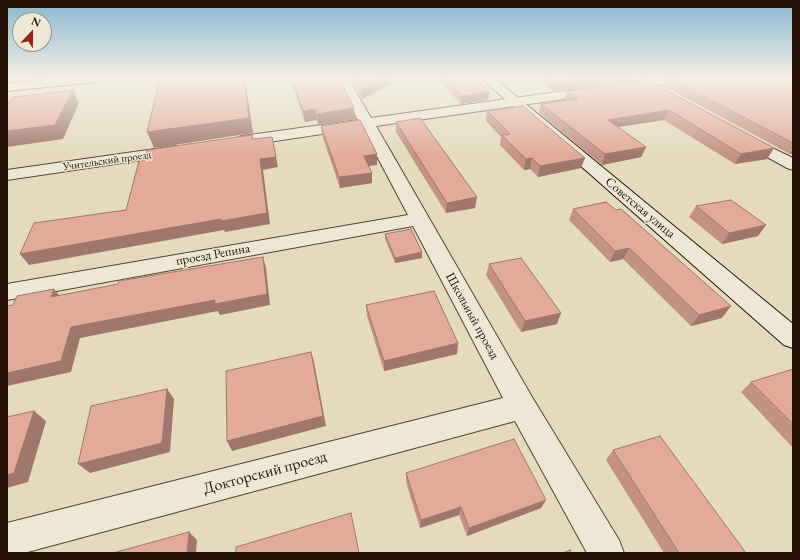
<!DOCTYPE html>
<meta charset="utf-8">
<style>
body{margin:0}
#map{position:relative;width:800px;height:560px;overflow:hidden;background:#e4dbbe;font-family:"EB Garamond",serif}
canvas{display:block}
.frame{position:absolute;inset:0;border:8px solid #271305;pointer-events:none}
.north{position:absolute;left:12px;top:12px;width:40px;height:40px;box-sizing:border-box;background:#ede8d5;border:1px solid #9e9382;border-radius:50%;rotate:22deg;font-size:11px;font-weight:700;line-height:16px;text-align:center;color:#271305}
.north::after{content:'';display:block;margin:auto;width:14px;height:18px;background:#8f2418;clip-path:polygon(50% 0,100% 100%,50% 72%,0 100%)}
</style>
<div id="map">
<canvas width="800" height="560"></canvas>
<div class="frame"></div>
<div class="north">N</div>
</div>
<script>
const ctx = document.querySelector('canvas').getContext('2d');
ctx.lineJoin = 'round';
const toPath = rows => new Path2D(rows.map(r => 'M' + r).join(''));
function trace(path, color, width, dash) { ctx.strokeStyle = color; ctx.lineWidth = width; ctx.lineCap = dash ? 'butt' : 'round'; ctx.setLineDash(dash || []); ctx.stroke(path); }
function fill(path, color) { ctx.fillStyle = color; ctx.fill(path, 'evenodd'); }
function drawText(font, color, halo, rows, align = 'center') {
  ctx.font = font + ' "EB Garamond",serif'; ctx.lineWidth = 3; ctx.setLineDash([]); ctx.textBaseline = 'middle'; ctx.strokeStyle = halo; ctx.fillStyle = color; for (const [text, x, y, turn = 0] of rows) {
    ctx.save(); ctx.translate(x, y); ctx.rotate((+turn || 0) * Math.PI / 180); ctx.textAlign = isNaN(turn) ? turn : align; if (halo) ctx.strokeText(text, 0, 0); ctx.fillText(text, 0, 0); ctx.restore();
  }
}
const street = toPath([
 [336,78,348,78,371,118,658,78,688,78,686,81,682,82,376,126,532,397,619,540,624,553,587,553,515,421,24,553,7,553,7,523,503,398,413,226,7,300,7,284,408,215,362,128,242,146,237,144,234,141,237,138,242,136,358,120,336,78],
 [745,135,793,158,793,170,787,168,740,142,738,139,740,136,745,135],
 [176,146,182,148,184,151,182,154,7,180,7,170,176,146]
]);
const secondary = toPath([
 [62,78,102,78,100,81,96,82,7,91,7,83,62,78],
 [481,78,494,78,793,324,793,348,784,345,481,78]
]);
const wall = toPath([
 [290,78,339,78,355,119,318,124,317,120,305,122],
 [350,78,390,78,390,85,362,99],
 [437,78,475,78,488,100,461,104],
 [540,78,643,78,553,91,539,81],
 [667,78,793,78,793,154,790,154,664,86],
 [647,80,774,148,767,159,735,164,664,120,618,127,646,147,641,157,602,165,539,113,541,104,565,100,567,91],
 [487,111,581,168,538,177,530,169,524,170,500,145,501,137,486,121],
 [396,122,475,208,446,213,396,132],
 [321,126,377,154,377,165,369,166,372,173,372,183,340,188,322,135],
 [696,206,758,236,722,244,689,217],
 [573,209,616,210,722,318,691,326,623,259,610,262,569,220],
 [385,234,422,252,422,258,395,263,385,239],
 [489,264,557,324,521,332,486,275],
 [366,305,458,343,457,354,384,371,367,316],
 [793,369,793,448,741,392,751,382],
 [613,450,746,553,664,553,606,460],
 [406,473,546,500,541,508,467,536,459,515,420,528,406,482]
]);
const shadedWall = toPath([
 [244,78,245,78,253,133,154,148,147,132],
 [384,78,390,78,390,85,362,99,361,89],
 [585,78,643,78,553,91,555,82],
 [73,90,79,103,63,139,7,147,7,131],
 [490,92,488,100,461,104,461,96],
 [354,108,355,119,318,124,317,114],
 [315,109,317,120,305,122,303,111],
 [669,110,664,120,604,129,608,120],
 [272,137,278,167,263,170,270,224,225,232,224,230,29,265,20,254,260,159],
 [646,147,641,157,602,165,605,154],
 [774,148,767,159,735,164,741,154],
 [793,149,793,154,790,154],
 [377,154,377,165,365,166,364,156],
 [532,158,530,169,524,170,526,159],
 [585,158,581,168,538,177,540,166],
 [372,173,372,183,340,188,339,177],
 [477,197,475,208,446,213,447,203],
 [766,225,758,236,722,244,729,233],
 [629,248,623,259,610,262,615,251],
 [422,252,422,258,395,263,395,258],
 [263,257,266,268,270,305,220,315,218,311,80,338,71,372,7,386,7,373,71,327],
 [54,289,63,300,51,297],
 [731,306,722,318,691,326,699,315],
 [561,313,557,324,521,332,525,321],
 [458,343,457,354,384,371,384,361],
 [311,352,314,362,326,426,232,451,227,441],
 [167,389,174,399,170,452,90,473,78,464],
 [34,411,46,421,28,482,7,488,7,475],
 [546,500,541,508,467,536,469,528],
 [461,507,459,515,420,528,421,520],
 [189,532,197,540,196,553,187,553]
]);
const building = toPath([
 [160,78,244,78,249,118,147,132,160,78],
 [292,78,339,78,354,108,317,114,315,109,303,111,292,78],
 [355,78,384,78,361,89,355,78],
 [445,78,475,78,490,92,461,96,445,78],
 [549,78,585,78,555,82,549,78],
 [669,78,793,78,793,143,669,78],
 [647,80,774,148,741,154,669,110,608,120,646,147,605,154,541,104,578,99,567,91,647,80],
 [73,90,55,125,7,131,7,105,13,97,73,90],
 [523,106,585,158,540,166,532,158,526,159,502,135,510,134,487,111,523,106],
 [420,118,477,197,447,203,396,122,420,118],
 [360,120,377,154,364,156,372,173,339,177,321,126,360,120],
 [252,135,253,139,272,137,276,157,260,159,267,213,221,221,221,219,20,254,34,223,126,210,139,161,145,160,147,150,252,135],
 [731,200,766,225,729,233,696,206,731,200],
 [606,202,616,210,621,209,731,306,699,315,629,248,615,251,573,209,606,202],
 [411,229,422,252,395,258,385,234,411,229],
 [263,257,267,294,215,304,215,300,71,327,61,361,7,373,7,306,13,305,17,296,54,289,51,297,118,284,119,281,263,257],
 [521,258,561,313,525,321,489,264,521,258],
 [434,291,458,343,384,361,366,305,434,291],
 [311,352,323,416,227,441,226,371,311,352],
 [793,369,793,424,751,382,793,369],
 [167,389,162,443,78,464,91,406,167,389],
 [34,411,14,473,7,475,7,417,34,411],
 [660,436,746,553,679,553,613,450,660,436],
 [514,439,546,500,469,528,461,507,421,520,406,473,514,439],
 [351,513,359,553,236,553,236,547,351,513],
 [189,532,187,553,113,553,189,532],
 [570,550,571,553,563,553,570,550]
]);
const farStreetnames = [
 ["Учительский проезд",107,161,-8]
];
const streetNames = [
 ["Советская улица",640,208,40],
 ["проезд Репина",213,255,-10],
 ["Школьный проезд",472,316,61]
];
const nearStreetnames = [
 ["Докторский проезд",265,473,-15]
];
trace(street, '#564533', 2);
trace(secondary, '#271305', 2);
fill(street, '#ede8d5');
fill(secondary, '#ede8d5');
fill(wall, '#c39284');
fill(shadedWall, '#9f776c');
fill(building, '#e3aa9a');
trace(building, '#9f776c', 1);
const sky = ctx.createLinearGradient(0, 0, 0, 156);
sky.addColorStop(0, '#87b7d3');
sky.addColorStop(0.5, '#f3efe2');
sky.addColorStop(1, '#f3efe200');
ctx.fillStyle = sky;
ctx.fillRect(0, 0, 800, 156);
drawText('11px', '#271305', '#ede8d5', farStreetnames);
drawText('13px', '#271305', '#ede8d5', streetNames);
drawText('16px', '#271305', '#ede8d5', nearStreetnames);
</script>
